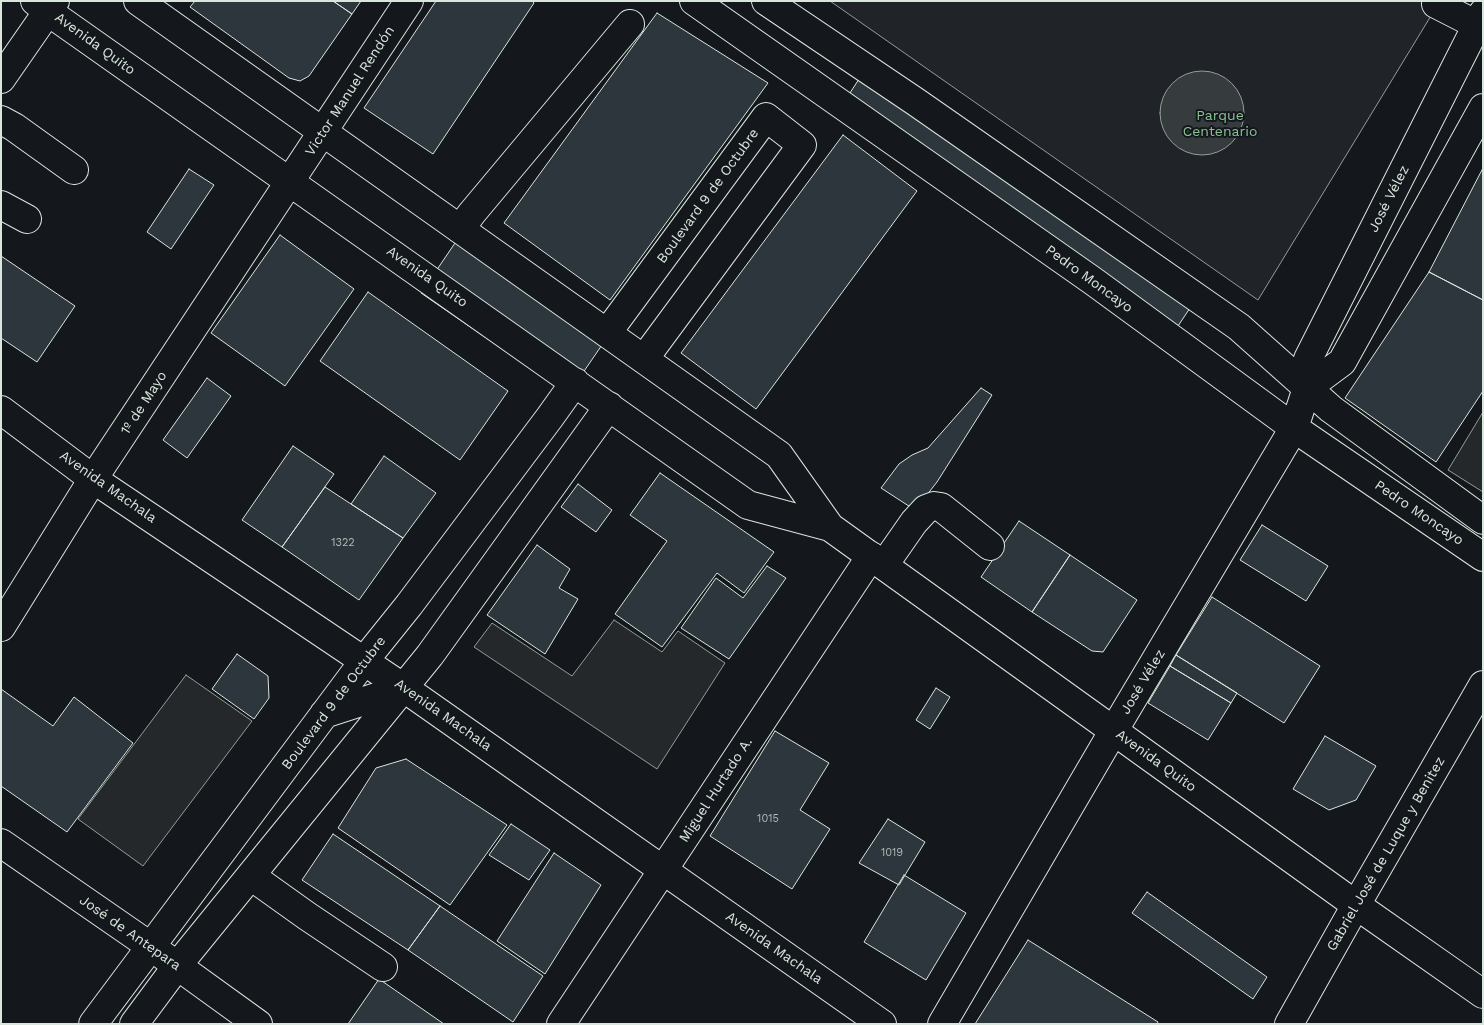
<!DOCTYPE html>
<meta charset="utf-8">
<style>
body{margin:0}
#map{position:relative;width:1484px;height:1025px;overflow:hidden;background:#14181c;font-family:"Work Sans",sans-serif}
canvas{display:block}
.frame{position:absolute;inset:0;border:2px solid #d8e6dc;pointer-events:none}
</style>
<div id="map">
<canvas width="1484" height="1025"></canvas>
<div class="frame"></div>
</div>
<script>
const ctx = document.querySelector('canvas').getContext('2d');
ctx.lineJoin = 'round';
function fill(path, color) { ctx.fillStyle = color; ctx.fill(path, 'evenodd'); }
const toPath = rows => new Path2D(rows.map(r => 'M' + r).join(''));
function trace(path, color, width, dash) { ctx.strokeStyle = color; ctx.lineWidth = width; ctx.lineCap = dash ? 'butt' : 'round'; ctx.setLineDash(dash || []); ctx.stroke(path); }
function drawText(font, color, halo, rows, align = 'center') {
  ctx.font = font + ' "Work Sans",sans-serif'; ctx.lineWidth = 4; ctx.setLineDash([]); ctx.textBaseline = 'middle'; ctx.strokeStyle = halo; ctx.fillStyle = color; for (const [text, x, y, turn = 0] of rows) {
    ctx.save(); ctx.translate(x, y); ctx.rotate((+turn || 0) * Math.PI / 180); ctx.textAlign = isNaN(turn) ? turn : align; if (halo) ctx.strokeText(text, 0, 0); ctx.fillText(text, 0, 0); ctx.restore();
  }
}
const green = toPath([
 [830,1,1440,1,1258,300,830,1]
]);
const parking = toPath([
 [1483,412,1483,492,1448,470,1483,412],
 [614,620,662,652,678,631,725,663,657,769,474,647,492,623,572,676,614,620],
 [186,675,252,721,143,866,78,819,186,675]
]);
const water = toPath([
 '1160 113a42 42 0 1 1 84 0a42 42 0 1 1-84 0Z'
]);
const building = toPath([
 [195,1,333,1,352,14,309,76,300,81,289,78,190,7,195,1],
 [333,1,361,1,352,14,333,1],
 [436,1,532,1,534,3,433,154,364,108,436,1],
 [657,13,768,83,610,300,504,223,657,13],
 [861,76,1192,305,1178,326,848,96,861,76],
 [843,135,917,191,756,409,681,353,843,135],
 [1483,168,1483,300,1429,272,1483,168],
 [189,169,214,185,171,249,147,232,189,169],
 [470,221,604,314,604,342,580,377,553,384,421,293,470,221],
 [280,235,354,289,285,386,211,333,280,235],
 [1,256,75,306,37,362,1,338,1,256],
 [1429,272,1483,300,1483,391,1436,462,1345,398,1429,272],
 [368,292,508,391,460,460,320,361,368,292],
 [207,378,231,396,187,458,163,440,207,378],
 [981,388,992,395,937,482,915,510,881,488,899,464,912,455,928,448,981,388],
 [293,446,334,474,282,547,242,520,293,446],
 [384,456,436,493,403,538,351,504,384,456],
 [660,473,774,552,744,593,717,573,662,647,615,614,667,541,630,515,660,473],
 [578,484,612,510,596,532,561,507,578,484],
 [325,487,403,538,359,600,282,547,325,487],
 [1019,521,1070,555,1032,612,981,577,1019,521],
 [1262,525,1328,566,1306,601,1240,560,1262,525],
 [537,545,570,569,559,588,578,599,545,654,487,615,537,545],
 [1070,555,1137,600,1103,652,1092,651,1032,612,1070,555],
 [767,566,786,578,729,659,681,628,716,578,743,598,767,566],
 [1212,597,1320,666,1284,723,1176,655,1212,597],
 [237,654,268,676,269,698,254,719,212,689,237,654],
 [1176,655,1237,693,1231,703,1170,666,1176,655],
 [1170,666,1231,703,1208,740,1148,703,1170,666],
 [936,688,950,697,930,729,916,720,936,688],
 [1,689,53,726,74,697,133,743,67,832,1,786,1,689],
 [775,731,829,763,800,810,830,829,792,889,710,836,775,731],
 [1325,736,1376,766,1356,800,1329,810,1293,789,1325,736],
 [406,759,507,825,450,905,338,828,376,768,406,759],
 [888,819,925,842,899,885,859,863,888,819],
 [511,824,550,850,529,880,489,855,511,824],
 [333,834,440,906,408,950,302,880,333,834],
 [554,853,601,885,545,974,497,941,554,853],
 [904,875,966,913,926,980,864,942,904,875],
 [1147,892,1267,977,1253,999,1132,913,1147,892],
 [440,906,543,976,513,1022,408,950,440,906],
 [1028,940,1158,1022,1157,1024,975,1024,1028,940],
 [379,979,444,1024,348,1024,379,979]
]);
const minor = toPath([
 [694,1,1093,281,1294,428,1483,557],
 [766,1,916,102,1239,327,1331,409,1483,520],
 [1436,4,1483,28],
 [1,79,55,1],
 [1,120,14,127,74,170],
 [1,205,27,219],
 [460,229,472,213,630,24],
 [607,333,766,117,802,145,644,359],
 [1307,388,1342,362,1483,108],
 [884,565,914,522,926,509,934,506,941,507,990,546],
 [1,627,93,479,409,1],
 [1,843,150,946,258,1024],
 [251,876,307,916,383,967],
 [561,1024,871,556],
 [942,1024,1114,730,1294,428,1307,388,1308,359,1483,13],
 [1289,1024,1356,905,1483,685]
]);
const major = toPath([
 [35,1,60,20,748,505,830,527],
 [138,1,779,455,830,527,1356,905,1483,994],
 [1,410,93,479,404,688,882,1024],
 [324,714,404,688],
 [93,1024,364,661,409,605,550,417,575,382],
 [134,1024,177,966,430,655,609,406]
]);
const numberNames = [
 ["1322",343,543],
 ["1015",768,819],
 ["1019",892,853]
];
const streetNames = [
 ["Avenida Quito",95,44,36],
 ["Victor Manuel Rendón",350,91,-57],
 ["Boulevard 9 de Octubre",708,196,-54],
 ["José Vélez",1389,199,-63],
 ["Avenida Quito",427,277,35],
 ["Pedro Moncayo",1089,279,36],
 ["1º de Mayo",144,403,-57],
 ["Avenida Machala",108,487,35],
 ["Pedro Moncayo",1419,513,34],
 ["José Vélez",1143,682,-59],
 ["Boulevard 9 de Octubre",334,703,-53],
 ["Avenida Machala",443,715,35],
 ["Avenida Quito",1156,761,36],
 ["Miguel Hurtado A.",716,790,-57],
 ["Gabriel José de Luque y Benitez",1386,854,-60],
 ["José de Antepara",130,933,35],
 ["Avenida Machala",774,948,35]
];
const parkNames = [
 ["Parque",1220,116],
 ["Centenario",1220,132]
];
fill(green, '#202428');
trace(green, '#939e99', 1);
fill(parking, '#24282b');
trace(parking, '#939e99', 1);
fill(water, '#363b3e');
trace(water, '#939e99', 1);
fill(building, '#2c363c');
trace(building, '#d8e6dc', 1);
trace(minor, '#d8e6dc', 30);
trace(major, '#d8e6dc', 30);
trace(minor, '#14181c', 28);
trace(major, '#14181c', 28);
drawText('11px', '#adbab4', null, numberNames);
drawText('14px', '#d8e6dc', '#14181c', streetNames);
drawText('14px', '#8ac095', '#14181c', parkNames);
</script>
